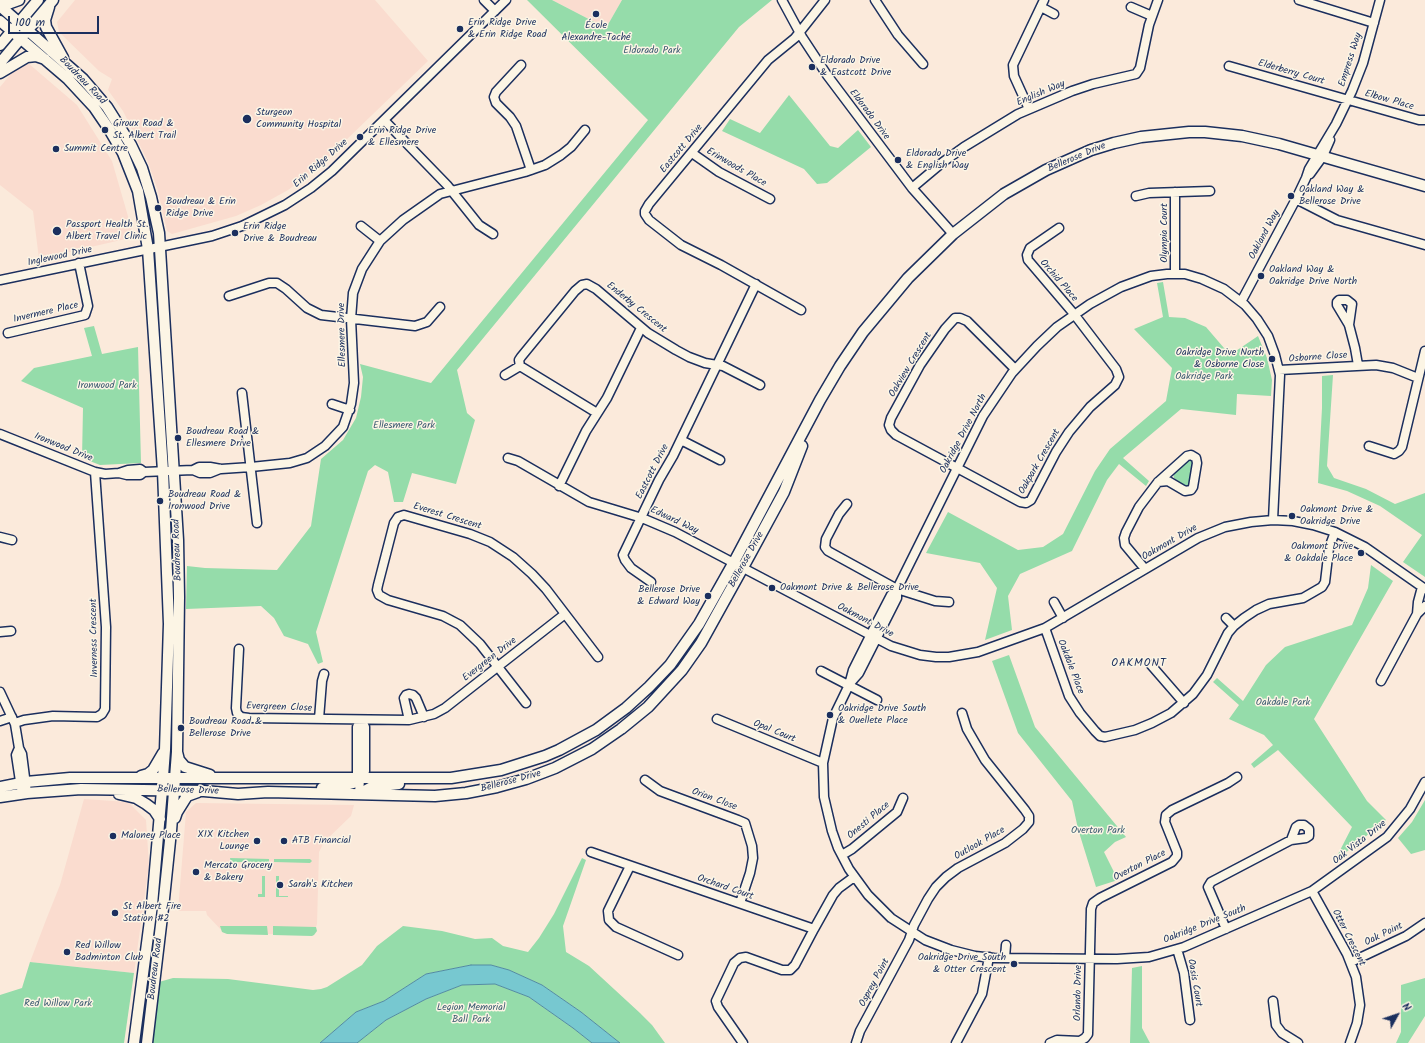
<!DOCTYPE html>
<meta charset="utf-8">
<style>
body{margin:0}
#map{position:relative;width:1425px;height:1043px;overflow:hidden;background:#fbeadb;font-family:Kalam,sans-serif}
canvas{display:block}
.north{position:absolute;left:1377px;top:995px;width:40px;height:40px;-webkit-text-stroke:3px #fcf5e5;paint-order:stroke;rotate:50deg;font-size:11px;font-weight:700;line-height:16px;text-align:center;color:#1b2f5e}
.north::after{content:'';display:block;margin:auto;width:14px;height:18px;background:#1b2f5e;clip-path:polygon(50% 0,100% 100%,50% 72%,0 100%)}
.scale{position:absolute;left:8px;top:16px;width:91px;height:18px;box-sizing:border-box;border:2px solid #1b2f5e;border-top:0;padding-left:5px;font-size:12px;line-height:14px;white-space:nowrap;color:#1b2f5e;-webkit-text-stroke:3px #fcf5e5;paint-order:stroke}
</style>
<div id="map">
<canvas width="1425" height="1043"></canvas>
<div class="north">N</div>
<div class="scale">100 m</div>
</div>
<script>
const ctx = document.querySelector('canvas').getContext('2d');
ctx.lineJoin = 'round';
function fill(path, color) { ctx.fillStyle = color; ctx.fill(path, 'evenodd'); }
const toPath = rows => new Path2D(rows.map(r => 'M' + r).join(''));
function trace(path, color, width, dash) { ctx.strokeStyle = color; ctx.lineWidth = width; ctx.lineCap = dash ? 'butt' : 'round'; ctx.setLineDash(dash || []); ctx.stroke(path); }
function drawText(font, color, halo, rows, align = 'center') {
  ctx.font = font + ' Kalam,sans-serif'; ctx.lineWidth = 3; ctx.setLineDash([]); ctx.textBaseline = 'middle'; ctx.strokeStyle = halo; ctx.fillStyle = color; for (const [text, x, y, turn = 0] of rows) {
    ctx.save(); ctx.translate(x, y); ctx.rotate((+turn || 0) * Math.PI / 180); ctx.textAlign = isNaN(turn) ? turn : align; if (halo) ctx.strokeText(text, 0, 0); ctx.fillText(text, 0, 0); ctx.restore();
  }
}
const built = toPath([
 [75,0,375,0,428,61,315,170,288,190,261,205,236,216,172,234,167,231,158,191,148,162,123,111,108,90,112,79,99,71,59,32,57,22],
 [552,0,622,0,606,28],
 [28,63,77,105,112,161,134,237,39,259,33,211,0,185,0,87,14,70],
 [84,799,128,802,146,820,149,865,134,973,30,962,46,920,60,885],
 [196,803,354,805,351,816,324,842,319,852,317,924,313,935,224,933,207,915,206,911,178,911,186,812]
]);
const green = toPath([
 [527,0,552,0,606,28,622,0,772,0,739,27,457,370,467,413,475,420,456,484,412,473,403,502,394,502,388,472,375,465,368,471,316,632,323,662,318,664,308,644,284,636,274,618,261,606,186,609,187,566,205,568,277,570,311,526,321,459,343,440,356,418,361,397,363,377,360,364,431,383,648,120],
 [789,95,830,146,838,148,858,130,871,147,827,183,817,184,804,169,722,131,730,119,760,133],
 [1163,282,1169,317,1185,318,1206,327,1230,355,1258,336,1267,358,1272,380,1271,396,1237,394,1236,415,1181,409,1123,458,1149,481,1146,486,1119,464,1107,480,1072,551,1020,574,1008,596,1012,630,985,640,997,588,980,563,926,553,948,512,1018,550,1043,547,1063,534,1095,471,1110,449,1166,401,1172,368,1134,329,1163,317,1157,283],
 [94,326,102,354,138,347,141,463,100,465,82,458,83,408,21,381,34,368,92,356,84,328],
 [1333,375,1327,466,1334,478,1366,489,1395,504,1425,493,1425,577,1403,562,1422,535,1380,506,1347,491,1318,483,1322,408,1322,376],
 [1190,459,1193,462,1190,484,1188,486,1184,486,1174,478,1173,472],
 [1371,565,1393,581,1314,719,1367,801,1386,820,1334,862,1352,827,1278,750,1254,768,1251,764,1273,745,1264,735,1229,719,1239,705,1213,682,1217,678,1243,701,1266,665,1285,647,1352,625,1368,588],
 [1009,655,1035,727,1126,837,1115,842,1104,852,1118,880,1096,887,1078,829,1072,801,1018,733,992,661],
 [1425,800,1425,850,1411,854,1398,838,1412,822],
 [230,858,269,859,269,862,231,862],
 [582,858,586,860,563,926,566,952,589,966,640,1013,652,1025,665,1043,620,1043,581,1012,542,985,509,970,491,965,471,965,426,974,384,1001,356,1012,320,1043,150,1043,159,982,173,978,228,979,313,990,321,989,327,987,362,965,377,946,403,926,442,931,475,939,492,938,503,946,528,952,539,938,554,914],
 [274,859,310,859,312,861,310,863,274,862],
 [262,876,265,876,265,897,258,897,258,894,262,894],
 [276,876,279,876,279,896,288,896,288,897,276,897],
 [220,926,267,926,268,935,227,934,222,932],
 [273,926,316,927,317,931,314,935,312,936,273,935],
 [30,962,134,973,124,1043,0,1043,0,995,22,988],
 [1142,966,1142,1028,1150,1043,1130,1043,1132,968],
 [1425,978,1425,1016,1408,1043,1396,1043,1401,1032,1401,985],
 [495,984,529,997,573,1028,592,1043,357,1043,386,1020,426,999,462,985]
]);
const water = toPath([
 [471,965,491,965,509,970,542,985,581,1012,620,1043,592,1043,573,1028,529,997,495,984,462,985,426,999,386,1020,357,1043,320,1043,356,1012,384,1001,426,974,471,965]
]);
const minor = toPath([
 [484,0,495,11],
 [782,0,802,37,827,75,912,188,953,234],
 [875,0,898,35,923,64],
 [1299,0,1374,23],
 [1041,7,1054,14],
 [1131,7,1152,16],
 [521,65,496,92,494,97,496,103,510,117,516,126,531,170],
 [1229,66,1419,120,1425,120],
 [1029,109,1014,76,1013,65,1044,0],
 [384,120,447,185,479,225,493,234],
 [692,153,719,172,770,199],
 [1310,174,1323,156,1330,140],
 [912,188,943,162,964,147,1018,114,1072,91,1093,84,1136,74,1140,68,1149,25,1158,0],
 [1136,196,1149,193,1210,191],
 [1296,199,1337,220,1425,245],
 [361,226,380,241],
 [1175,273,1175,192],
 [0,280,212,236,242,226,285,205,311,188,332,171,506,0],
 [229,296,269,283,277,283,286,289,307,308,321,315,415,326,427,322,440,307],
 [1241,302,1296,199,1306,178,1309,169,1336,124,1352,91,1363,63,1380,0],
 [801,310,721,265,681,245,649,220,645,214,645,211,649,204,768,60,795,38,825,0],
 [1349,325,1352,304,1347,300,1339,300,1337,302,1337,305,1349,325,1355,348,1358,365],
 [8,333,85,315,88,306,79,263],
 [520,366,519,360,521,357,575,291,582,285,587,284,596,289,648,333,676,350,689,357,705,363,723,366,760,385],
 [1015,369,967,321,960,318,955,318,945,329,920,365,891,418,889,425,891,430,896,435,1020,502,1026,503,1031,500,1056,452,1069,432,1090,407,1115,385,1119,377,1116,369,1074,314,1028,260,1027,255,1030,248,1059,228],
 [1279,370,1376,365,1393,368,1418,378],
 [505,375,520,366,597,413],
 [242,393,257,523],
 [332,404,350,410],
 [0,434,95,472,105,474,119,473,128,470,140,469,144,472],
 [681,440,720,460],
 [1369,446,1394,454,1399,451,1402,447,1425,351],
 [508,458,518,461,589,502,642,518,675,532,891,646,920,655,936,657,949,657,978,652,1045,628,1198,538,1225,527,1251,522,1273,520,1293,521,1313,525,1335,532,1365,547,1425,589],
 [193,470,199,467,210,467,221,469,251,467,290,463,307,458,325,446,343,427,351,404,354,383,351,319,353,293,362,269,380,241,403,220,440,194,525,172,545,165,561,155,571,147,585,130],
 [119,473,127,475,140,475,144,472,193,470,200,473,210,473,220,469],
 [559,486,586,431,607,398,641,328],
 [847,504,839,514,826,539,825,547,828,551,897,589,935,601,949,602],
 [1273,520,1280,375,1275,355,1268,336,1257,319,1245,305,1224,289,1202,279,1185,274,1167,274,1151,276,1121,287,1090,304,1057,327,1037,346,1012,373,983,416,897,589,891,595,876,624,853,670,849,685,833,718,823,763,824,797,832,831,838,848,849,869,868,895,891,918,925,940,951,950,975,956,994,958,1117,959,1149,957,1184,947,1312,891,1387,837,1410,809,1425,782],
 [0,537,12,540],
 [1145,569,1125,545,1124,538,1126,532,1139,507,1158,482,1187,456,1191,455,1196,458,1197,463,1193,487,1191,490,1185,491,1168,481,1158,482],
 [651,582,631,568,625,560,623,555,659,480,673,456,756,284],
 [1054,602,1063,618],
 [1417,614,1418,602,1422,587],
 [1226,618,1234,626],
 [1045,628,1069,696,1080,713,1095,731,1100,736,1105,737,1135,730,1152,723,1171,713,1193,694,1207,675,1228,633,1234,626,1244,618,1256,610,1269,604,1303,598,1322,587,1325,582,1329,548,1335,532],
 [0,632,11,631],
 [239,649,236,708,237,713,241,717,249,718,409,720,434,714,445,708,565,614],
 [1151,665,1184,703],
 [821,671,877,700],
 [1381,681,1417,614,1425,606],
 [851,682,859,673,897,598,897,589],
 [0,692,15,724,19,748,22,754,27,793],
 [526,703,480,644,460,625,443,616,388,600,379,595,377,590,378,585,394,523,398,517,404,515,470,534,490,542,513,557,532,574,546,589,598,657],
 [319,719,322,681,324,674],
 [717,719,823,763],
 [409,720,404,698,406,695,409,694,413,695,416,698,424,717],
 [0,721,12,717],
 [15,723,24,720,53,716,97,717,102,714,105,709,106,627,95,472],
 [19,748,16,755,21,788],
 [360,779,364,774,365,771,365,727,361,720],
 [645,780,660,791,738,820,745,823,752,846,753,858,750,873,740,903],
 [359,794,360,779,357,773,357,727,361,720],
 [591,852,814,929,833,895,839,888,854,877],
 [842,855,852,849,897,812,903,798],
 [630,866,608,911,609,920,616,927,678,955],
 [1312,891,1347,954,1356,977,1360,1005,1357,1023,1350,1043],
 [1226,929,1208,887,1211,882,1291,840,1306,838,1309,836,1309,829,1304,825,1299,825,1296,827,1291,840],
 [1177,949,1184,973,1190,1020],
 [1005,958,1006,945],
 [1351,962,1406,936,1425,923],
 [1273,1001,1276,1025,1282,1033,1298,1043],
 [743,1043,718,1007,716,1001,734,963,740,958,746,957,782,970,790,970,795,965,814,929],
 [856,1043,860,1031,909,940,914,925,928,899,936,887,946,877,958,868,1005,843,1023,829,1029,822,1029,816,1025,810,985,760,967,729,962,713],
 [956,1043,982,994,989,957],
 [1050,1043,1057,1040,1080,1041,1085,1038,1088,1034,1091,909,1093,903,1100,898,1172,862,1177,856,1177,852,1165,822,1166,815,1172,810,1228,783,1237,777]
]);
const major = toPath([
 [0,4,5,5,19,0],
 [0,6,83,79,107,107,131,145,142,168,151,197,159,233,178,540,179,597,177,752,171,831,163,908,147,1043],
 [49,7,45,20,46,27,63,58],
 [0,21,68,79,94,107,109,129,123,153,138,191,148,249,163,471,169,624,165,750,162,790,152,905,134,1043],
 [0,45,38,0],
 [0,63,53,0],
 [0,73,27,57,36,56,45,59],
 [177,752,179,760,185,767,210,775],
 [141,776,148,774,153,770,163,753],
 [0,787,26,782,70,778,451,778,501,770,545,756,559,750,596,730,626,708,649,687,670,665,699,624,734,562,820,400,840,366,863,332,908,278,953,234,1004,194,1046,170,1091,150,1114,143,1141,137,1189,132,1205,132,1242,136,1279,144,1425,186],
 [322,788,346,785,357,782],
 [119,794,136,798,146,804,154,810,160,819],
 [359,794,372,787,399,784],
 [0,797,27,793,81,789,204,791,238,794,268,792,435,796,466,793,497,787,526,779,555,768,592,749,621,729,648,707,682,670,701,643,747,560,784,492,802,446],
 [175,818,177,812,187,796,198,792]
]);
const markers = [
 [596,14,4,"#1b2f5e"],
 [460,29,4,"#1b2f5e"],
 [812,67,4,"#1b2f5e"],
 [247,119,5,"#1b2f5e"],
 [105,130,4,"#1b2f5e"],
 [360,137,4,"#1b2f5e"],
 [56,149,4,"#1b2f5e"],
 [898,160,4,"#1b2f5e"],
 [1291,196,4,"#1b2f5e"],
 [158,208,4,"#1b2f5e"],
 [57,231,5,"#1b2f5e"],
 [235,233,4,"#1b2f5e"],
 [1261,276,4,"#1b2f5e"],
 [1272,359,4,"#1b2f5e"],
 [178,438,4,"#1b2f5e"],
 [160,501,4,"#1b2f5e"],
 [1292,516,4,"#1b2f5e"],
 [1361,553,4,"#1b2f5e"],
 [772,588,4,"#1b2f5e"],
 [708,596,4,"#1b2f5e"],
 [830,715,4,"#1b2f5e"],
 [181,728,4,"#1b2f5e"],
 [113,836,4,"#1b2f5e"],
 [257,841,4,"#1b2f5e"],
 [284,841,4,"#1b2f5e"],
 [196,872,4,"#1b2f5e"],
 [280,885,4,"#1b2f5e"],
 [115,913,4,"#1b2f5e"],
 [67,952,4,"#1b2f5e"],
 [1014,964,4,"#1b2f5e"]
];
const poiNames = [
 ["Erin Ridge Drive",468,23],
 ["& Erin Ridge Road",468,35],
 ["École",596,26,"center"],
 ["Alexandre-Taché",596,38,"center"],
 ["Eldorado Drive",820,61],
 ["& Eastcott Drive",820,73],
 ["Sturgeon",256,113],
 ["Community Hospital",256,125],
 ["Giroux Road &",113,124],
 ["St. Albert Trail",113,136],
 ["Erin Ridge Drive",368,131],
 ["& Ellesmere",368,143],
 ["Summit Centre",64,149],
 ["Eldorado Drive",906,154],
 ["& English Way",906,166],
 ["Oakland Way &",1299,190],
 ["Bellerose Drive",1299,202],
 ["Boudreau & Erin",166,202],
 ["Ridge Drive",166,214],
 ["Passport Health St.",66,225],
 ["Albert Travel Clinic",66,237],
 ["Erin Ridge",243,227],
 ["Drive & Boudreau",243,239],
 ["Oakland Way &",1269,270],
 ["Oakridge Drive North",1269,282],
 ["Oakridge Drive North",1264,353,"right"],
 ["& Osborne Close",1264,365,"right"],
 ["Boudreau Road &",186,432],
 ["Ellesmere Drive",186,444],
 ["Boudreau Road &",168,495],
 ["Ironwood Drive",168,507],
 ["Oakmont Drive &",1300,510],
 ["Oakridge Drive",1300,522],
 ["Oakmont Drive",1353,547,"right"],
 ["& Oakdale Place",1353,559,"right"],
 ["Oakmont Drive & Bellerose Drive",780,588],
 ["Bellerose Drive",700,590,"right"],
 ["& Edward Way",700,602,"right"],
 ["Oakridge Drive South",838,709],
 ["& Ouellete Place",838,721],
 ["Boudreau Road &",189,722],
 ["Bellerose Drive",189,734],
 ["XIX Kitchen",249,835,"right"],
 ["Lounge",249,847,"right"],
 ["Maloney Place",121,836],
 ["ATB Financial",292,841],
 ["Mercato Grocery",204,866],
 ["& Bakery",204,878],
 ["Sarah's Kitchen",288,885],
 ["St Albert Fire",123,907],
 ["Station #2",123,919],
 ["Red Willow",75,946],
 ["Badminton Club",75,958],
 ["Oakridge Drive South",1006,958,"right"],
 ["& Otter Crescent",1006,970,"right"]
];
const parkNames = [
 ["Eldorado Park",652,51],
 ["Oakridge Park",1204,377],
 ["Ironwood Park",107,386],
 ["Ellesmere Park",404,426],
 ["Oakdale Park",1283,703],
 ["Overton Park",1098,831],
 ["Red Willow Park",58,1004],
 ["Legion Memorial",471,1008],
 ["Ball Park",471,1020]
];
const streetNames = [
 ["Empress Way",1351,60,-72],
 ["Elderberry Court",1291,73,16],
 ["Boudreau Road",82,81,46],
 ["English Way",1041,94,-23],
 ["Elbow Place",1389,101,16],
 ["Eldorado Drive",869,115,53],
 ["Eastcott Drive",682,149,-50],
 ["Bellerose Drive",1077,158,-23],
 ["Erin Ridge Drive",321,164,-41],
 ["Erinwoods Place",736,168,30],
 ["Olympia Court",1165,233,-90],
 ["Oakland Way",1265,235,-62],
 ["Inglewood Drive",60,257,-12],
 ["Orchid Place",1058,281,49],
 ["Enderby Crescent",636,308,39],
 ["Invermere Place",46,313,-13],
 ["Ellesmere Drive",343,335,-91],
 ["Osborne Close",1318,358,-4],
 ["Oakview Crescent",911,365,-59],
 ["Oakridge Drive North",964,434,-62],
 ["Ironwood Drive",63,448,22],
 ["Oakpark Crescent",1040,462,-60],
 ["Eastcott Drive",653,472,-63],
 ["Everest Crescent",447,517,17],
 ["Edward Way",674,521,25],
 ["Oakmont Drive",1170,543,-30],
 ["Boudreau Road",178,550,-92],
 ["Bellerose Drive",747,560,-61],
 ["Oakmont Drive",865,621,28],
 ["Inverness Crescent",95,638,-91],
 ["Evergreen Drive",490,660,-38],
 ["Oakdale Place",1070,667,69],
 ["Evergreen Close",279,708,2],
 ["Opal Court",774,732,22],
 ["Bellerose Drive",511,782,-15],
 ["Bellerose Drive",188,791,2],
 ["Orion Close",714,800,20],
 ["Onesti Place",869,821,-40],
 ["Oak Vista Drive",1360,843,-38],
 ["Outlook Place",980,844,-30],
 ["Overton Place",1140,866,-27],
 ["Orchard Court",725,888,19],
 ["Oakridge Drive South",1205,925,-22],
 ["Oak Point",1384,935,-26],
 ["Otter Crescent",1348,938,63],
 ["Boudreau Road",156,969,-83],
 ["Osprey Point",875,983,-62],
 ["Oasis Court",1194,983,80],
 ["Orlando Drive",1079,993,-89]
];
const neighbourhoodNames = [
 ["OAKMONT",1139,664]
];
fill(built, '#fadccf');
fill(green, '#95dcaa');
fill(water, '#77c8d0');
trace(water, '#528ba2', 1);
trace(minor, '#1b2f5e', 11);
trace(major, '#1b2f5e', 13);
trace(minor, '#fcf5e5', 8);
trace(major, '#fcf5e5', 10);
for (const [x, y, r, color] of markers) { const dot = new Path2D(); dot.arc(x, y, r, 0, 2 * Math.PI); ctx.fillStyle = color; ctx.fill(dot); trace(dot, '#fcf5e5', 1.5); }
drawText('10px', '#1b2f5e', '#fcf5e5', poiNames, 'left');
drawText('10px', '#3a5a71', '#fcf5e5', parkNames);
drawText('10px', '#1b2f5e', '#fcf5e5', streetNames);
ctx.letterSpacing = '1px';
drawText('11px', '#1b2f5e', '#fcf5e5', neighbourhoodNames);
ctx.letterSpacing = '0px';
</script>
